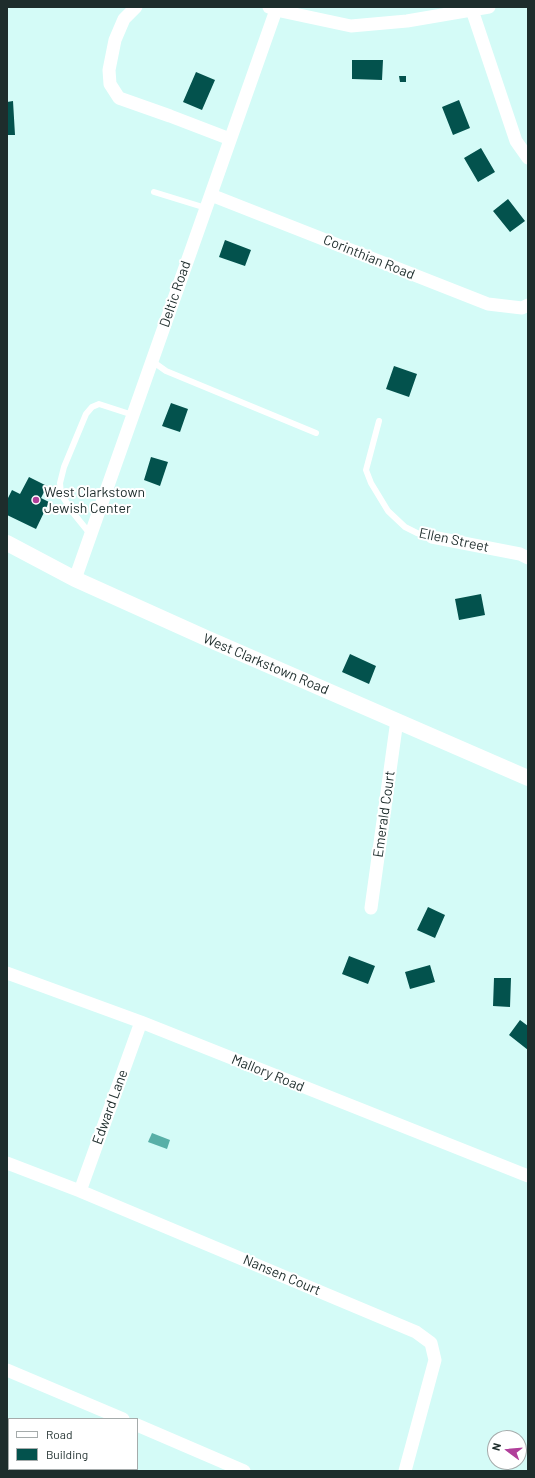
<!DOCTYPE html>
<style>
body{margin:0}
#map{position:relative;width:535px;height:1478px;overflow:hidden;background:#d4fbf7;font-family:Barlow,sans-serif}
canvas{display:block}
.frame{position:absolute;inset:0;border:8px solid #1e2d2c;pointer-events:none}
.legend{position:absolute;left:8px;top:1418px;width:130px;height:52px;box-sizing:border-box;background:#fff;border:1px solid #a5abab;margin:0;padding:5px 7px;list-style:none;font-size:12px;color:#1e2d2c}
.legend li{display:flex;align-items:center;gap:8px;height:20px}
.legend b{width:20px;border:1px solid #a5abab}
.north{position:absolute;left:487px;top:1430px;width:40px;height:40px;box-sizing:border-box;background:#fff;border:1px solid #a5abab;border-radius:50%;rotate:286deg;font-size:11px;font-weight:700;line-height:16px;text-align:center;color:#1e2d2c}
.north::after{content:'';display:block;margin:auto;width:14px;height:18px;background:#b13f9a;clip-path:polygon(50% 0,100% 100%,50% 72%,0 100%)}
</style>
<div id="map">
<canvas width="535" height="1478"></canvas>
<div class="frame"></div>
<ul class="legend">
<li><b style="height:5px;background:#fff"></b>Road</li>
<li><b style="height:11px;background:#03524d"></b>Building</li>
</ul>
<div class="north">N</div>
</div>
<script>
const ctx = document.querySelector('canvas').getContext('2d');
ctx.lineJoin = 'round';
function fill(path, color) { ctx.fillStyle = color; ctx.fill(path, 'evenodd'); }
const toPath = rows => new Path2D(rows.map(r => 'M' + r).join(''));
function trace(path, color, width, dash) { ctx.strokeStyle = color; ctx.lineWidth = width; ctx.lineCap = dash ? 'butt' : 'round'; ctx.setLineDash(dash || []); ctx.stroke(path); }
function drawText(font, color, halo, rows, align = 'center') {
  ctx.font = font + ' Barlow,sans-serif'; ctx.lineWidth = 4; ctx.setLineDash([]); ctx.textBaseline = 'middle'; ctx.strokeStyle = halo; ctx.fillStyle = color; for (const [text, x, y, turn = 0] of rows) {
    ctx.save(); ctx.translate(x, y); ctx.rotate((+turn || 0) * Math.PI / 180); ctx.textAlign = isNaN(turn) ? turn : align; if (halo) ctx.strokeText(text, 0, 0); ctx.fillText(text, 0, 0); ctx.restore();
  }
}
const water = toPath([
 [152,1133,170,1140,167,1149,148,1142]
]);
const building = toPath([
 [352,60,383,60,382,80,352,79],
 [196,72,215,80,202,110,183,102],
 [399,76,406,76,406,82,400,82],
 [459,100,470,128,453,135,442,107],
 [13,101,15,135,7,135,7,102],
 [481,148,495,172,478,182,464,158],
 [508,199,525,221,510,232,493,211],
 [225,240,251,250,245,266,219,257],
 [394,366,417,374,409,397,386,389],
 [171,403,188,409,180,432,162,426],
 [151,457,168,462,160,486,144,480],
 [29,477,47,486,41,498,49,502,36,529,7,515,7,500,12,490,20,494],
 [481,594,485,615,459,620,455,599],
 [350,654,376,666,369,684,342,672],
 [428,907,445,915,435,938,417,930],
 [349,956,375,966,368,984,342,974],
 [430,965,435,982,410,989,405,972],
 [494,978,511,978,510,1007,493,1006],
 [520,1020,528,1026,528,1050,509,1035]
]);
const service = toPath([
 [154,192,206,208],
 [152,361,166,371,316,433],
 [379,421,366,470,371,483,388,511,405,527,417,533,432,537],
 [91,535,74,514,61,494,60,483,64,467,86,414,92,407,99,404,133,415]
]);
const minor = toPath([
 [136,7,124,19,115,40,109,70,110,84,119,98,170,116,230,139],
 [269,7,276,10,351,26,407,21,489,7],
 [472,10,516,141,528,158],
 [211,195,488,304,522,308,528,305],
 [432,537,520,554,528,558],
 [75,579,276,10],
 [371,908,397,720],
 [7,973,141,1022,528,1176],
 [7,1163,80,1191,416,1332,431,1343,435,1360,405,1471],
 [80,1191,141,1022],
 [7,1370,123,1419],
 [137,1425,244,1471]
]);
const tertiary = toPath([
 [7,543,75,579,206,638,528,778]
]);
const markers = [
 [36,500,4,"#b13f9a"]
];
const streetNames = [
 ["Corinthian Road",369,257,22],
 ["Deltic Road",175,294,-71],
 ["Ellen Street",454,540,12],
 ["West Clarkstown Road",266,664,23],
 ["Emerald Court",384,814,-82],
 ["Mallory Road",268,1073,22],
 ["Edward Lane",110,1107,-70],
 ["Nansen Court",282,1275,23]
];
const poiNames = [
 ["West Clarkstown",44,492],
 ["Jewish Center",44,508]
];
fill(water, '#58afa7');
fill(building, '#03524d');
trace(service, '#fff', 6);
trace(minor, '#fff', 13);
trace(tertiary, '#fff', 16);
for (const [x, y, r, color] of markers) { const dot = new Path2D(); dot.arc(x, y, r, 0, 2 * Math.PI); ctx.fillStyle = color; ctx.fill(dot); trace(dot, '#fff', 1.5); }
drawText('14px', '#1e2d2c', '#fff', streetNames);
drawText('14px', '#1e2d2c', '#fff', poiNames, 'left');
</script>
